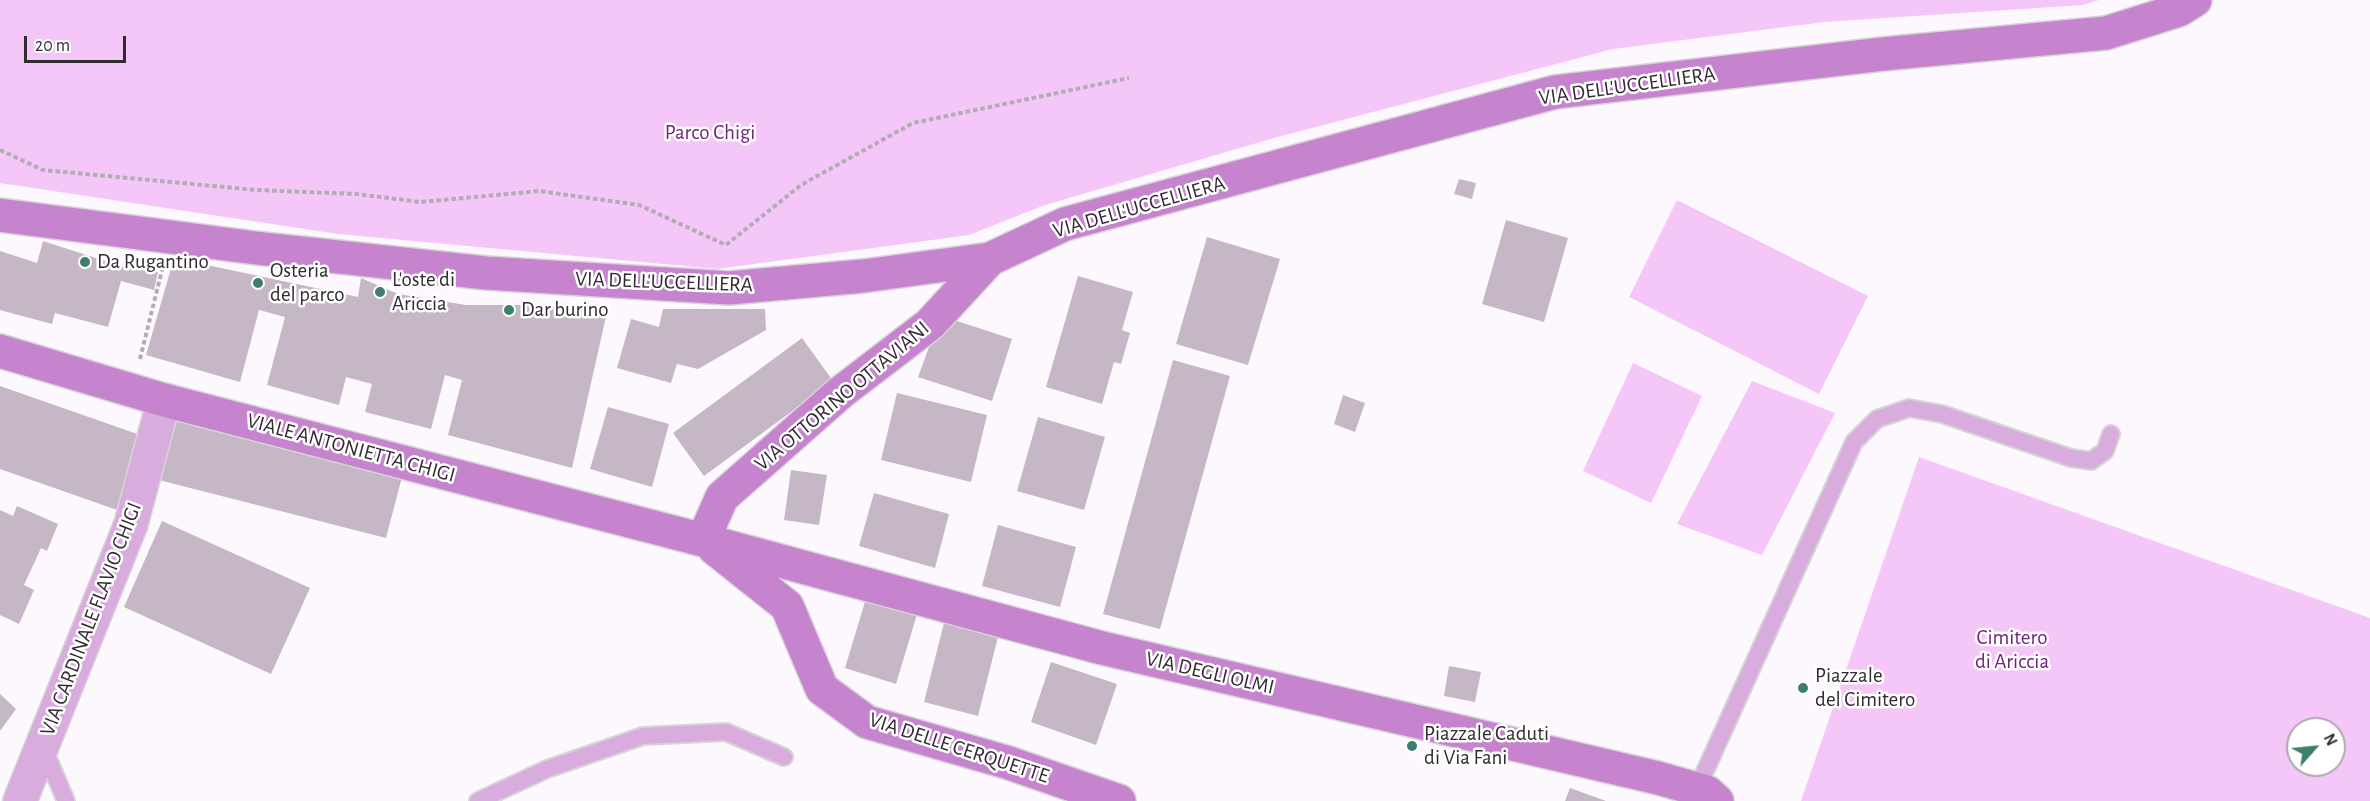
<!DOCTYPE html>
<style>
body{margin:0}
#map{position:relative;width:2370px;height:801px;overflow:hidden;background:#fdf8fe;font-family:"Alegreya Sans",sans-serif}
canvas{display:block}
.north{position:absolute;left:2286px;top:717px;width:60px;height:60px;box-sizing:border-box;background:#fff;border:2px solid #adaaad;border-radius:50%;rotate:63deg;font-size:16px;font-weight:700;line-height:24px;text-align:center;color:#312b31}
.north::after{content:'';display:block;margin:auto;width:21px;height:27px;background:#3e7e6c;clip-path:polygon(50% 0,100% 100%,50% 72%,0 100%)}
.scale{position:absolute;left:24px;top:36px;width:102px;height:27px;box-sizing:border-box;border:3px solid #312b31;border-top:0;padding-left:8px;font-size:18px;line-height:21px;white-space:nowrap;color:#312b31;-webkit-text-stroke:4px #fff;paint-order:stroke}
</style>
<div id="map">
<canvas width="2370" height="801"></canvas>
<div class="north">N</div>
<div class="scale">20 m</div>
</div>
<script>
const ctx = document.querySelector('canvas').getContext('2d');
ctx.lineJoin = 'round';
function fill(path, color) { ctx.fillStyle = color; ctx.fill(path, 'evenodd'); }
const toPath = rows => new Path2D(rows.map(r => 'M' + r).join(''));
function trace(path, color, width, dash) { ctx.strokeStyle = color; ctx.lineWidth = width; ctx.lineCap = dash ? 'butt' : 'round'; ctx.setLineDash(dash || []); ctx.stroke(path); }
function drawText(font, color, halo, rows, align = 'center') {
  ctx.font = font + ' "Alegreya Sans",sans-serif'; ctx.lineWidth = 5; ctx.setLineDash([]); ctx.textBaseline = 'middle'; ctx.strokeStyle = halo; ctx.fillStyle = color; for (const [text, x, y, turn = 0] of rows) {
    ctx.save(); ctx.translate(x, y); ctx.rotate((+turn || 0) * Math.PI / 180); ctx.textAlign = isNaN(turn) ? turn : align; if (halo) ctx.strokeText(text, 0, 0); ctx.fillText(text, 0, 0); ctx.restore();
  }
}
const green = toPath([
 [0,0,2099,0,2083,5,1824,22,1613,49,1274,138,1045,205,969,235,717,269,338,234,0,183],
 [1677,200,1868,296,1819,394,1629,297],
 [1633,363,1702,396,1651,503,1583,471],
 [1752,381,1835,413,1762,555,1677,524],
 [1919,457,2370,618,2370,801,1801,801],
 [2298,729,2334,729,2334,765,2298,765]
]);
const building = toPath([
 [1459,179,1476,183,1472,199,1454,194],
 [1506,220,1568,238,1544,322,1482,304],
 [1207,237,1280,259,1248,365,1176,344],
 [43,241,130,269,133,263,158,272,154,290,121,281,108,327,55,313,52,324,0,310,0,251,37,263],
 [174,258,358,297,361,278,398,294,466,305,539,305,607,312,572,468,448,435,462,380,445,375,431,429,365,412,372,384,346,377,339,405,267,385,285,317,259,310,240,382,146,355],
 [1078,276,1133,292,1122,330,1130,333,1121,364,1114,362,1102,404,1046,387],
 [663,309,765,309,766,330,698,369,677,364,671,383,617,368,631,319,659,327],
 [951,319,1012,339,992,401,918,377,935,331],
 [802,338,833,381,704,476,673,433],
 [1173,360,1230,376,1160,629,1103,614],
 [0,386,146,437,120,511,0,469],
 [897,393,987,415,971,482,881,460],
 [1343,395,1365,403,1355,432,1334,424],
 [608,407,669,424,652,487,590,469],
 [175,415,403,473,386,538,159,480],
 [1038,417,1105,437,1084,510,1017,491],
 [791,470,827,475,819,525,784,520],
 [874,493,949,514,935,568,859,546],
 [17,506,58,524,47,551,41,548,24,585,34,590,19,624,0,615,0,510,13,516],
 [162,521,310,588,271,674,124,607],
 [998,525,1076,547,1060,607,982,586],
 [867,595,918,611,896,684,845,668],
 [944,623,998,637,978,716,924,702],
 [1051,662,1117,684,1096,745,1031,722],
 [1449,666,1481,672,1475,702,1444,696],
 [0,694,16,709,0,731],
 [1570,788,1606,801,1565,801]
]);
const path = toPath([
 [0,150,43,170,256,190,356,194,421,202,539,191,639,205,726,245,801,185,913,123,1129,78],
 [140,359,162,270]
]);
const lane = toPath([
 [43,747,66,801],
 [1697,789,1854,442,1877,419,1909,408,1942,414,2071,458,2091,461,2105,451,2111,434],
 [478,801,547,769,643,736,726,732,784,757]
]);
const street = toPath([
 [20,801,131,524,164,400]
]);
const secondary = toPath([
 [0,215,256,248,486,273,729,288,863,276,990,259,1065,224,1555,92,1883,54,2106,33,2179,10,2195,0],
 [0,351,164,400,703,540,1102,648,1658,778,1707,792,1717,801],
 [703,540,722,497,840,393,930,324,990,259],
 [714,548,787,606,822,689,867,722,1006,762,1119,801]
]);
const markers = [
 [85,262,6,"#3e7e6c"],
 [258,283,6,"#3e7e6c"],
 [380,292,6,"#3e7e6c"],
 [509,310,6,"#3e7e6c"],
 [1803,688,6,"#3e7e6c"],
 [1412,746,6,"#3e7e6c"]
];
const streetNames = [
 ["VIA DELL'UCCELLIERA",1627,86,-8],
 ["VIA DELL'UCCELLIERA",1139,207,-16],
 ["VIA DELL'UCCELLIERA",664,282,2],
 ["VIA OTTORINO OTTAVIANI",842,396,-40],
 ["VIALE ANTONIETTA CHIGI",351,448,15],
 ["VIA CARDINALE FLAVIO CHIGI",91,619,-69],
 ["VIA DEGLI OLMI",1210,673,13],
 ["VIA DELLE CERQUETTE",959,748,18]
];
const parkNames = [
 ["Parco Chigi",710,133],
 ["Cimitero",2012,638],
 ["di Ariccia",2012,662]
];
const poiNames = [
 ["Da Rugantino",97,262],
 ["Osteria",270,271],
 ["del parco",270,295],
 ["L'oste di",392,280],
 ["Ariccia",392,304],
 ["Dar burino",521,310],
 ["Piazzale",1815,676],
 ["del Cimitero",1815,700],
 ["Piazzale Caduti",1424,734],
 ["di Via Fani",1424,758]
];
fill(green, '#f4c7f8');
fill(building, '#c5b7c6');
trace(lane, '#d8d3d9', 20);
trace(street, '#d8d3d9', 36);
trace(secondary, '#d8d3d9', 36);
trace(path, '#b3adb3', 4, [4.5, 3]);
trace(lane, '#d8acdd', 16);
trace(street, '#d8acdd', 33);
trace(secondary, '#c584cd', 33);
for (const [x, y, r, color] of markers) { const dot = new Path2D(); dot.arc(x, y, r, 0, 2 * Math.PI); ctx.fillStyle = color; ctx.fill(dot); trace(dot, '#fff', 2); }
drawText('21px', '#312b31', '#fff', streetNames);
drawText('21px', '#72237b', '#fff', parkNames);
drawText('21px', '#312b31', '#fff', poiNames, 'left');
</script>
